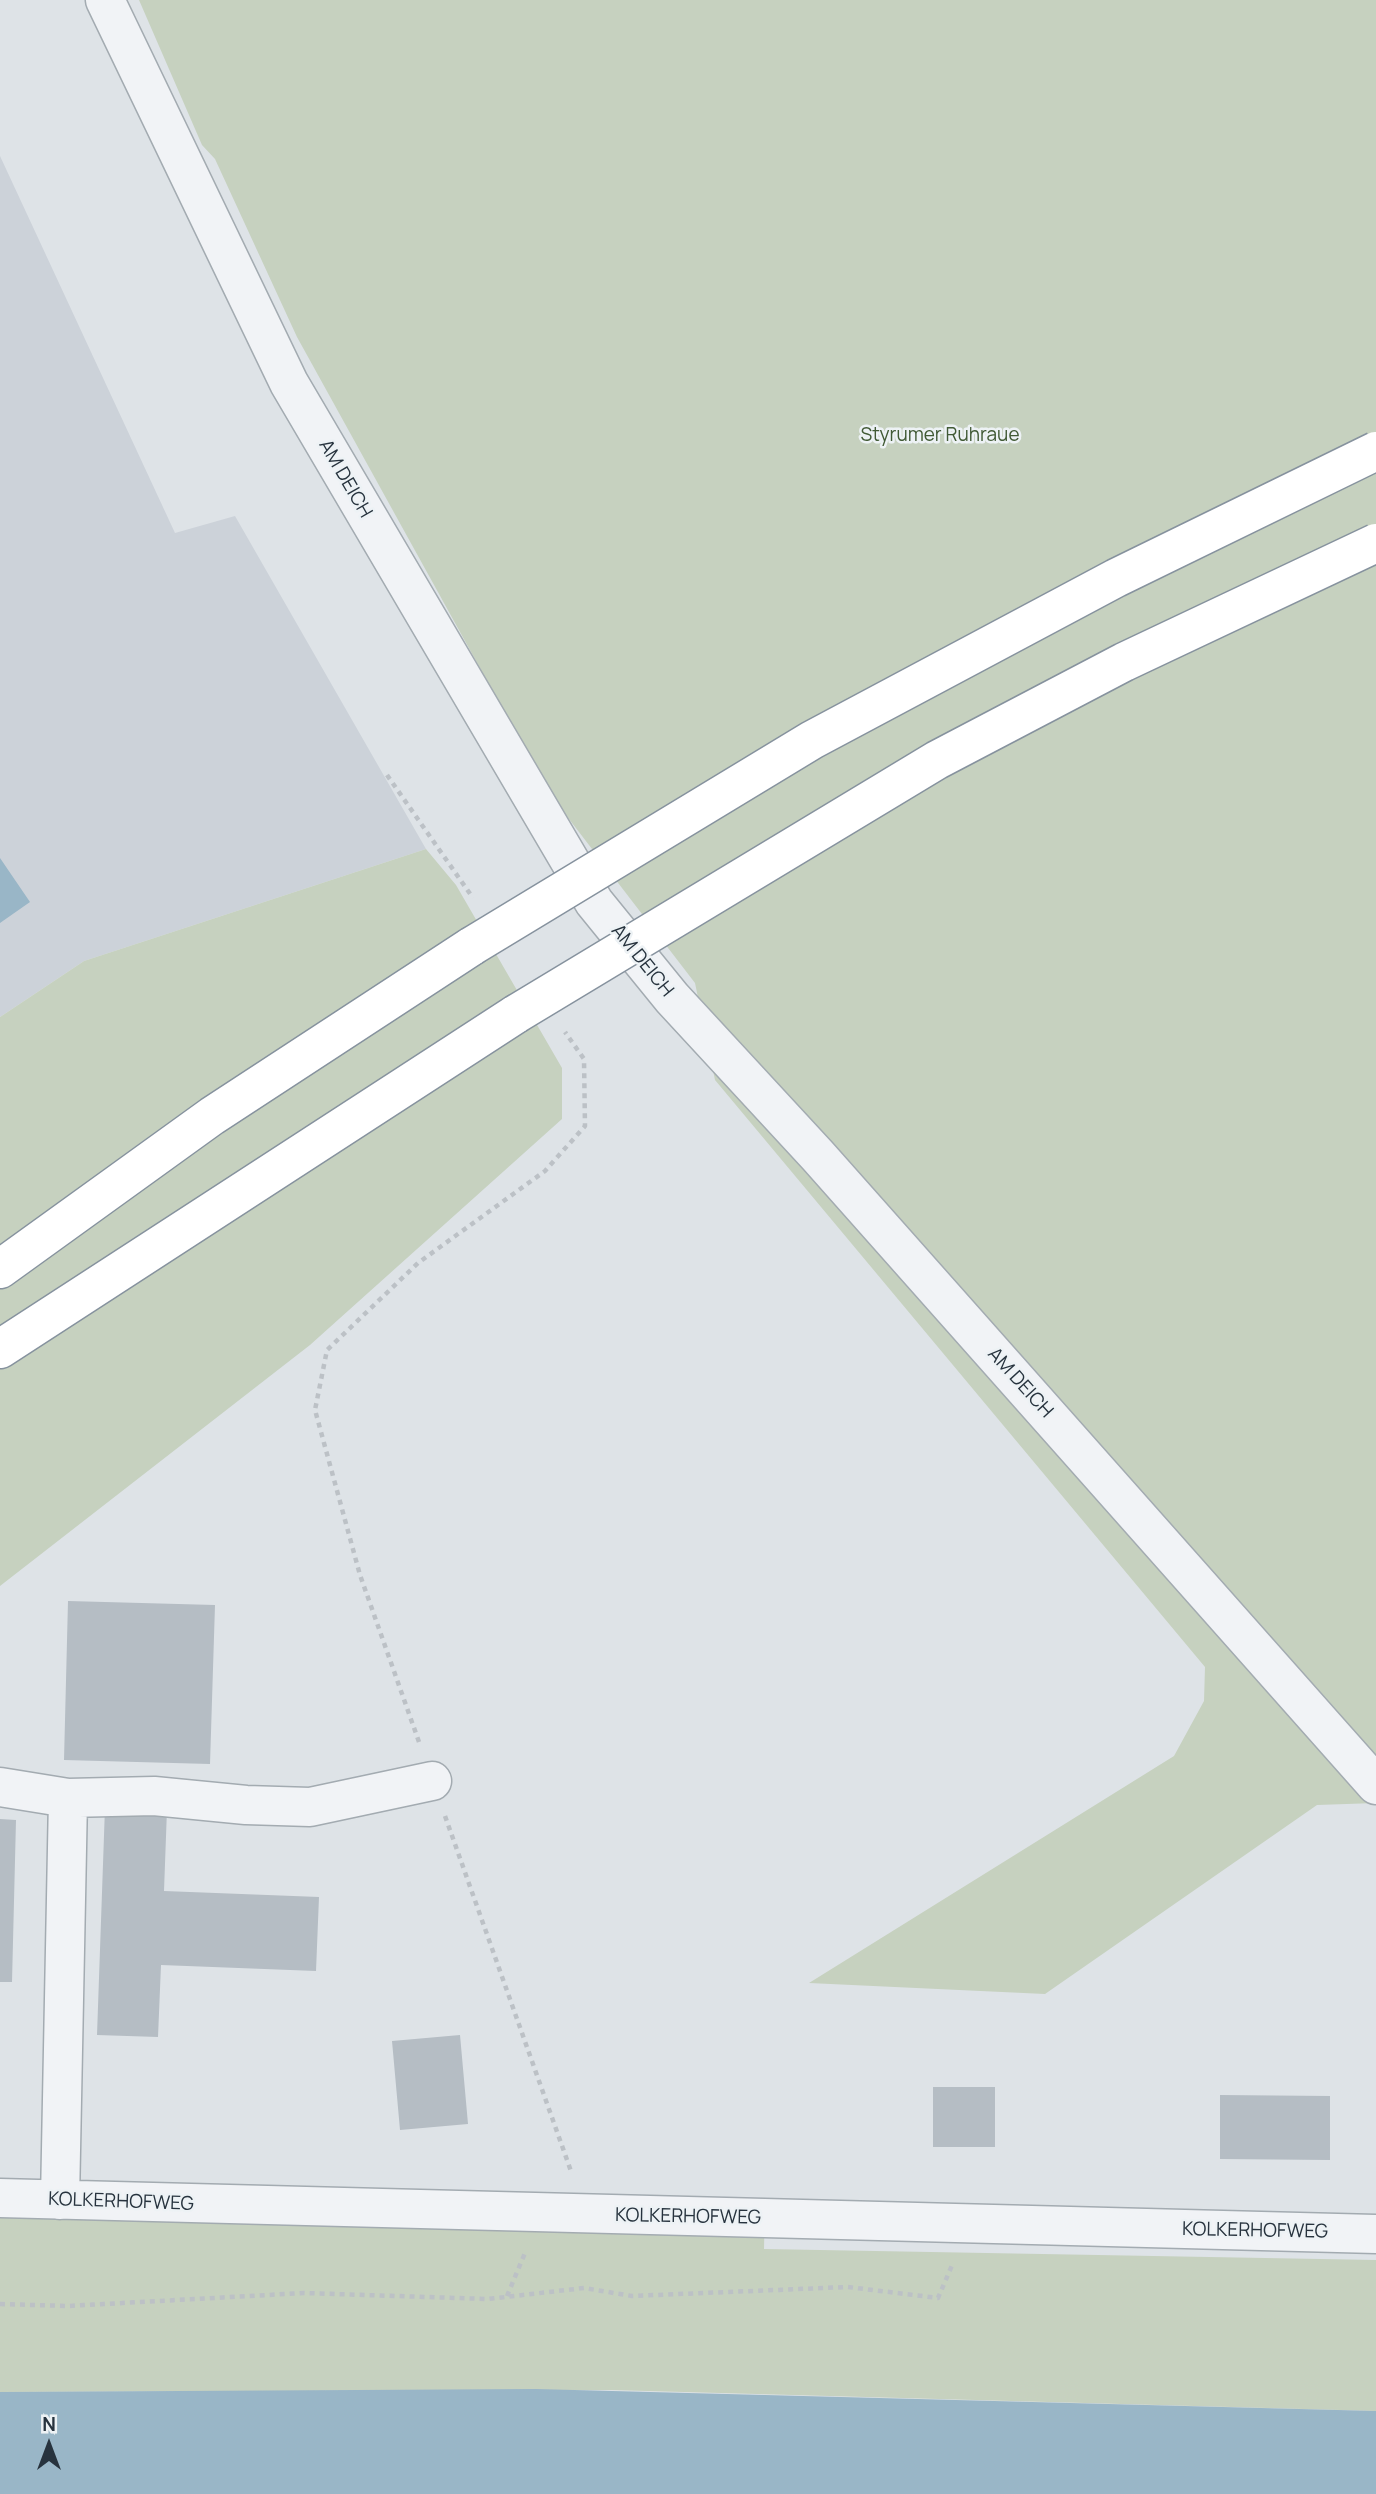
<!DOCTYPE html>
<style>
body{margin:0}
#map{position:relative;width:1376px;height:2494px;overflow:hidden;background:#dee3e7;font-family:Manrope,sans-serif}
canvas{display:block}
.north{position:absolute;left:14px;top:2410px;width:70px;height:70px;-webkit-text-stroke:5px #edf2f5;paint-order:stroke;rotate:0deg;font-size:19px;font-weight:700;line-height:28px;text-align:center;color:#27333e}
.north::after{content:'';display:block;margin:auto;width:24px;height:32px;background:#27333e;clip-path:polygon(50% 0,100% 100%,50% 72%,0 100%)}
</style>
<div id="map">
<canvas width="1376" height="2494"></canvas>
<div class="north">N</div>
</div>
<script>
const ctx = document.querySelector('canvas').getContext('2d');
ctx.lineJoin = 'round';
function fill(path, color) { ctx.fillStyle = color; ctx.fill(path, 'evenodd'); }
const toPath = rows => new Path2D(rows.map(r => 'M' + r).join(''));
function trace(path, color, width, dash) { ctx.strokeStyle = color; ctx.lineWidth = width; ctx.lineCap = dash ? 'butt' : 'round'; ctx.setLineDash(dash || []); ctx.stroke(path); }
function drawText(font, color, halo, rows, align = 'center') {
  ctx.font = font + ' Manrope,sans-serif'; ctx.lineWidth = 5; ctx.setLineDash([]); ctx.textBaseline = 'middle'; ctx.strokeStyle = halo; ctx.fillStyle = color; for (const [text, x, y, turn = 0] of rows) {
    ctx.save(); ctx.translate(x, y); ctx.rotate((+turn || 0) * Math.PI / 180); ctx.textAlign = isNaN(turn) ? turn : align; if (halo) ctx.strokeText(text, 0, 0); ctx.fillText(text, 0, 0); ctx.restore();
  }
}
const built = toPath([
 [0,156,175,533,235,516,426,849,84,961,0,1017]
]);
const green = toPath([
 [139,0,1376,0,1376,1803,1317,1805,1045,1994,809,1983,1174,1756,1204,1701,1205,1667,715,1080,695,983,549,793,297,337,215,159,202,145],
 [426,849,456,885,562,1068,562,1119,310,1345,0,1586,0,1017,84,961],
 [0,2181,765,2199,764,2249,1376,2260,1376,2411,611,2390,0,2392]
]);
const water = toPath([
 [0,858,30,902,0,923],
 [536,2389,1376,2411,1376,2494,0,2494,0,2392]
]);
const building = toPath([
 [68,1601,215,1605,210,1764,64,1760],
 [105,1807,167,1809,164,1891,319,1897,316,1971,161,1965,158,2037,97,2035],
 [0,1819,16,1820,12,1982,0,1982],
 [460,2035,468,2124,400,2130,392,2041],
 [933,2087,995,2087,995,2147,933,2147],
 [1220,2095,1330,2096,1330,2160,1220,2159]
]);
const path = toPath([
 [387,775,473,898],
 [419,1742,360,1575,315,1410,327,1350,418,1263,545,1171,585,1126,584,1059,565,1032],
 [445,1816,572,2174],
 [507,2296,525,2253],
 [0,2304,68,2306,304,2293,488,2299,584,2288,632,2296,848,2287,938,2298,953,2263]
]);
const minor = toPath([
 [105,0,289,383,594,902,672,998,818,1156,1376,1785],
 [0,1787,68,1798],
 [0,2198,1376,2234],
 [60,2200,68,1798,154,1796,246,1805,310,1807,432,1781]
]);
const highway = toPath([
 [0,1269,212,1116,472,946],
 [0,1349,516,1014]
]);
const highwayBridge = toPath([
 [472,946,812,740,1116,578,1376,451],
 [516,1014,937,760,1124,662,1376,543]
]);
const parkNames = [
 ["Styrumer Ruhraue",940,436]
];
const streetNames = [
 ["AM DEICH",345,479,60],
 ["AM DEICH",642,961,51],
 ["AM DEICH",1020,1383,48],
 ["KOLKERHOFWEG",121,2202,2],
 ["KOLKERHOFWEG",688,2217,1],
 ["KOLKERHOFWEG",1255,2231,1]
];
fill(built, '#ccd2d9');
fill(green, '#c6d1bf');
fill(water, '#99b6c7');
fill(building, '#b5bdc4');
trace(minor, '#a3abb1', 41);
trace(highway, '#86929e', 41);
trace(path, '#bcc1c6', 4.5, [5, 5]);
trace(minor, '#f1f3f6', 38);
trace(highway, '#fff', 38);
trace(highwayBridge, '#86929e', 41, []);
trace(highwayBridge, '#fff', 38);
drawText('19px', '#415a35', '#edf2f5', parkNames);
drawText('19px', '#27333e', '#edf2f5', streetNames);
</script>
